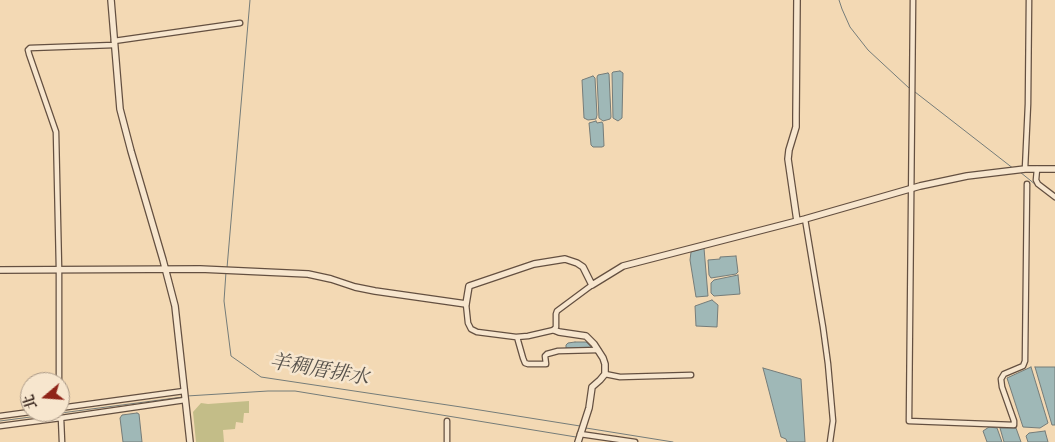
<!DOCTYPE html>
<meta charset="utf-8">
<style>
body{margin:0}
#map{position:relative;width:1055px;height:442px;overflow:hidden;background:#f3d9b4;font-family:Vollkorn,"Noto Serif TC",serif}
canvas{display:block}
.north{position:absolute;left:20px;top:372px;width:50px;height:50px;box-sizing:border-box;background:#f7e6ce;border:1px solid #a99886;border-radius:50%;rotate:252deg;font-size:14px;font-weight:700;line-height:20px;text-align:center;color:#35231b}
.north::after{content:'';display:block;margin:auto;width:18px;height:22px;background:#8f2418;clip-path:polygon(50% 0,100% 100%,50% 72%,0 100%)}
</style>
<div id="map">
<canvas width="1055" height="442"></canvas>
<div class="north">北</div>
</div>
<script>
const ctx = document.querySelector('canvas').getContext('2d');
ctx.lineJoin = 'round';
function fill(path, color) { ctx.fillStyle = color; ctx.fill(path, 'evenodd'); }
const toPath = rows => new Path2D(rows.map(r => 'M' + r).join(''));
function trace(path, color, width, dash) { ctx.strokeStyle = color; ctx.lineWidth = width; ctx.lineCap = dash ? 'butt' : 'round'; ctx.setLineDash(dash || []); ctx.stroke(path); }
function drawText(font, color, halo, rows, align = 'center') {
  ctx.font = font + ' Vollkorn,"Noto Serif TC",serif'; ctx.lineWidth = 5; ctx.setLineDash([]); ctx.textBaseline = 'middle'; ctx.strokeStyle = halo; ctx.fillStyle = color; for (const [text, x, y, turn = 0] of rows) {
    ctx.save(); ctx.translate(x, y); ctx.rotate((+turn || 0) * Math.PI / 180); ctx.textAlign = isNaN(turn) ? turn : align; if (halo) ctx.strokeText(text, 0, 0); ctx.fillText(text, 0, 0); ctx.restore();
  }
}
const green = toPath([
 [249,401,249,413,244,413,243,423,236,422,235,429,223,430,224,442,196,442,193,412,201,403,208,404]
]);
const water = toPath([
 [620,71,623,73,622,118,618,121,613,118,612,73,613,72,620,71],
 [608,73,609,74,611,117,610,119,603,121,599,118,597,77,598,75,608,73],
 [593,76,595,78,597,115,596,119,588,120,584,118,582,80,593,76],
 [596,121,597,123,602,122,603,124,604,146,602,147,593,147,591,145,589,123,596,121],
 [704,248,708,296,696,297,690,260,691,252,704,248],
 [736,256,738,272,736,274,711,278,709,275,708,260,720,259,720,257,736,256],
 [738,275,740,294,714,296,711,293,711,283,714,280,738,275],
 [712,300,718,305,717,327,696,326,695,306,712,300],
 [575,342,586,342,593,349,566,348,566,345,568,343,575,342],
 [1031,367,1048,423,1040,428,1023,427,1007,378,1031,367],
 [1035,367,1055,367,1055,425,1052,425,1035,367],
 [763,368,801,379,805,442,787,442,786,439,781,437,763,368],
 [137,413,139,414,142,442,123,442,120,418,122,415,137,413],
 [989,427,997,428,1002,442,987,442,983,431,989,427],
 [1000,428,1016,428,1021,442,1004,442,1000,428],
 [1045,431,1048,442,1028,442,1026,436,1029,433,1045,431]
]);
const stream = toPath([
 [839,0,842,9,850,27,868,50,909,88],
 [915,92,1014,169],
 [1020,172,1036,185],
 [1039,188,1055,200],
 [227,268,250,0],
 [226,272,224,301,231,356,261,377,461,407,580,426],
 [187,396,268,391,295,391,576,437],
 [0,421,183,397],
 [586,428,673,442]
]);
const minor = toPath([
 [913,0,909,421,1014,425,1014,421,1002,387,1001,379,1004,374,1023,366,1025,361,1027,184],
 [114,41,240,23],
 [1025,169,1028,104,1029,0],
 [1037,169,1036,180,1038,184,1055,197],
 [805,219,823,327,828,364,833,421,830,442],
 [466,304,468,323,471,329,477,332,516,337,528,336,554,330,556,327,556,314,557,311,592,285],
 [517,337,523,358,525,363,528,364,546,364,545,356,547,354,558,351,598,350],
 [605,374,620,377,691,375],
 [59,382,59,269,56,132,29,54,28,50,30,48,114,45],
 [60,408,184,391],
 [0,416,30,412],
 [61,418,62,442],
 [0,426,61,418,185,400],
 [580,434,635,442],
 [447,442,447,421]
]);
const tertiary = toPath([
 [111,0,120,109,131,151,163,260,175,306,190,442],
 [797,221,788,159,789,150,796,127,796,116,797,0],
 [0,270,200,269,308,274,331,279,355,287,375,291,466,304,469,286,534,264,565,259,577,263,583,267,592,285,623,266,805,219,920,186,967,176,1025,169,1055,169],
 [554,330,559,332,586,336,594,344,603,358,605,364,605,374,600,380,592,387,589,408,578,442]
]);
const waterNames = [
 ["羊稠厝排水",319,372,10]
];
fill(green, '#c3bd88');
fill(water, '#9fb8b7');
trace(water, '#757c79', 1);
trace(stream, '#757c79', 1);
trace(minor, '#645041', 7);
trace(tertiary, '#645041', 8);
trace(minor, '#f7e6ce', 4.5);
trace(tertiary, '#f7e6ce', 5.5);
drawText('italic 20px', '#55504a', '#f7e6ce', waterNames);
</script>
